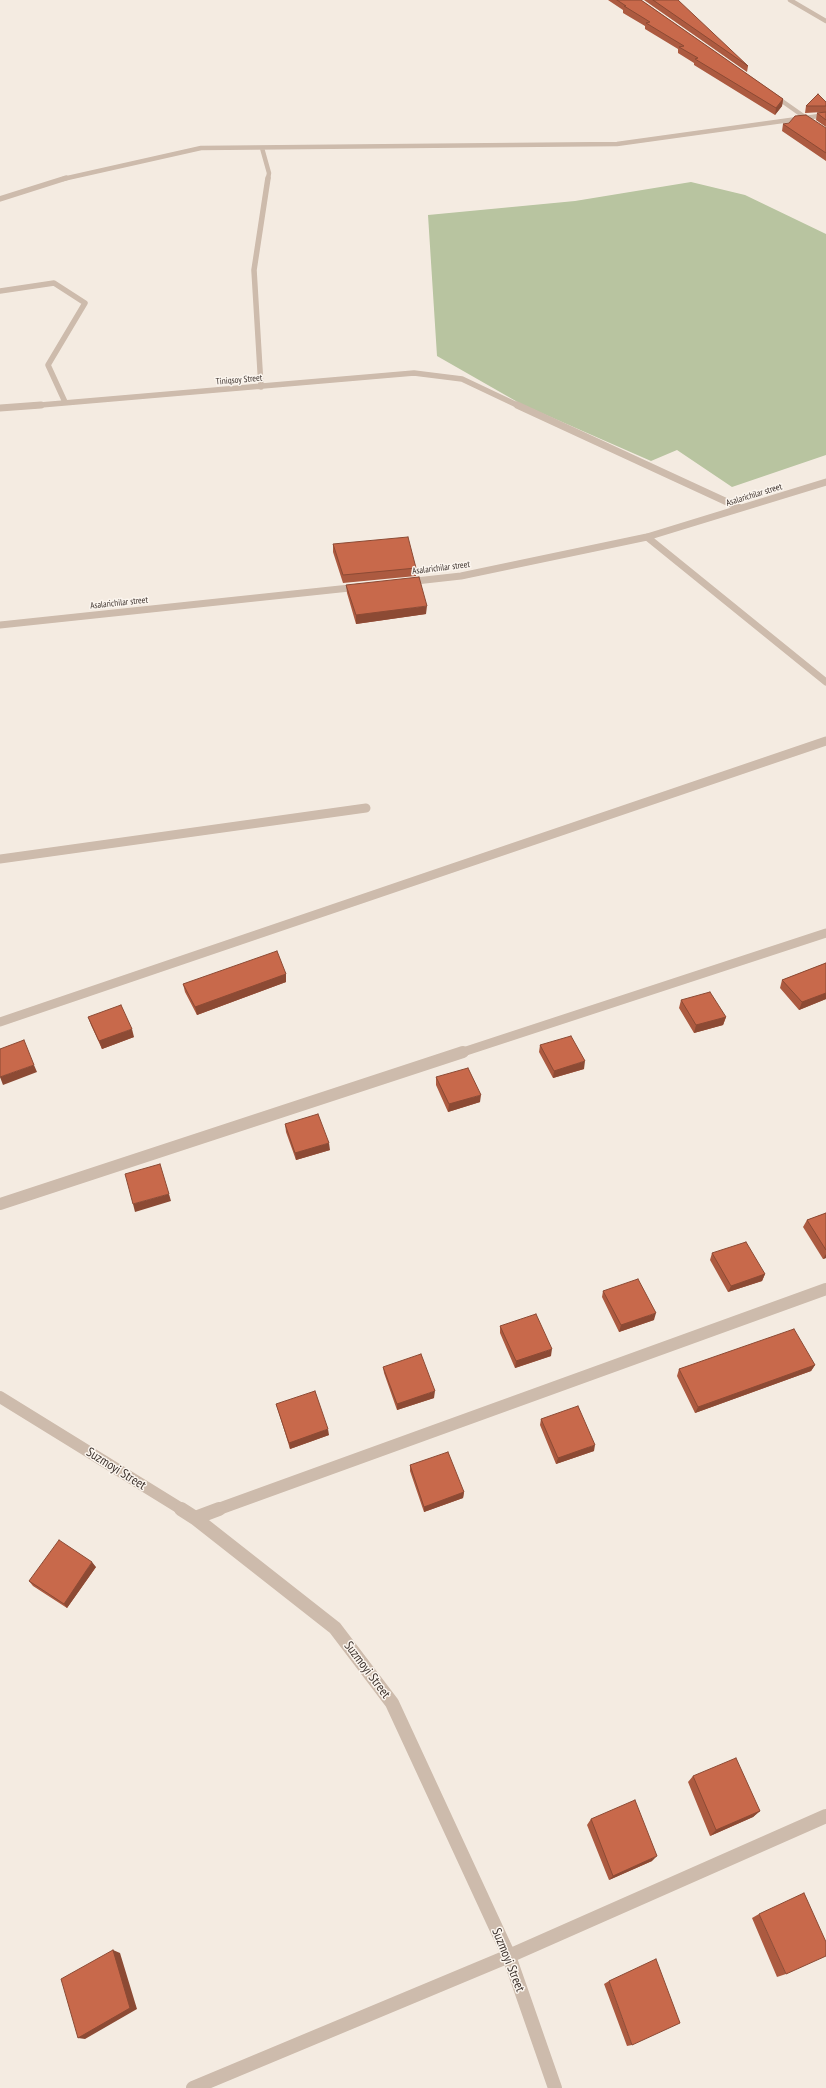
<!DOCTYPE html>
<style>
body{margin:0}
canvas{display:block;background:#f4ebe1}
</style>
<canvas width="826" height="2088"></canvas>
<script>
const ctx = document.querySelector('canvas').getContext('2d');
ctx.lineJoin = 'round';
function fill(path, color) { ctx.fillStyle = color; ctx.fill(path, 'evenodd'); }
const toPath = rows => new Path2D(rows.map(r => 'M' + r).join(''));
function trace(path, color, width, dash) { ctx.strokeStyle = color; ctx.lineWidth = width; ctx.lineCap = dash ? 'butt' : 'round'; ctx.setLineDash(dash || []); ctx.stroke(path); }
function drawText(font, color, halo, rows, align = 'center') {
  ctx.font = font + ' "PT Sans Narrow",sans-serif'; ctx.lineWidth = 3; ctx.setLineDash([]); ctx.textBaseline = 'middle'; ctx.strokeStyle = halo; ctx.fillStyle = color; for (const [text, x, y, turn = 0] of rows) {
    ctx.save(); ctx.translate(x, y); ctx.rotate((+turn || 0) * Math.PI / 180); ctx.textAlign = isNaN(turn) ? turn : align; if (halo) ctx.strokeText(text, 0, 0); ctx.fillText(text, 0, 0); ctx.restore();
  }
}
const green = toPath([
 [691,182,745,195,826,234,826,455,732,487,677,450,651,461,521,404,437,356,428,215,575,201]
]);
const minorFar5 = toPath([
 [790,0,826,21],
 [772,94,826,132],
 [262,148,269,173,268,179],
 [63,179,201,148,617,144,826,115]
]);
const minorFar4 = toPath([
 [0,199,66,178],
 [0,291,54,283,85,303,48,365,65,402],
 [261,387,254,270,268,178],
 [29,406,414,373,462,379,519,406]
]);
const minorFar3 = toPath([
 [517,405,740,508],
 [0,408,41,405],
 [647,537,826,682],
 [407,582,461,576,647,537,826,482],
 [0,625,359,587]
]);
const minorFar2 = toPath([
 [0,859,366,808],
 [0,1022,826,741],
 [460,1053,826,933]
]);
const minorFar1 = toPath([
 [0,1204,463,1052],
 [0,1397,183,1510],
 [216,1510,826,1289]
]);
const minor = toPath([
 [181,1509,195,1518,335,1628,392,1703,509,1956,555,2088],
 [195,1518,219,1509],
 [193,2088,509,1956,826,1816]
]);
const wall = toPath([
 [608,0,641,0,783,99,782,106,775,115,694,65,694,63,678,53,678,49,645,29,645,26,623,13,623,10],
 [644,0,670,0,748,66,747,72],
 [826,102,826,127,816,120,817,113,823,112,805,113,806,106],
 [783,124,826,128,826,161,782,131],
 [333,544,416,568,416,576,343,583,333,552],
 [346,585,426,614,356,624,347,593],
 [826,963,826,999,799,1010,780,988,782,980],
 [286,974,286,982,197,1015,185,992,183,984],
 [681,1000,726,1017,723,1025,694,1033,679,1008],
 [88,1017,134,1037,102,1049,91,1025],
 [540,1045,584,1069,553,1078,539,1052],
 [436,1077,480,1102,448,1112,436,1085],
 [285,1124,330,1150,296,1160,286,1132],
 [826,1213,826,1258,823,1259,803,1227,807,1220],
 [712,1253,765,1274,762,1281,728,1292,710,1260],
 [603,1291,654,1320,619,1332,602,1297],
 [500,1326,551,1356,515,1368,500,1333],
 [815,1365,811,1371,695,1413,677,1376,679,1369],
 [383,1367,434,1398,397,1410,384,1373],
 [276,1404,329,1435,290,1449,278,1410],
 [541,1419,594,1451,556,1464,540,1425],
 [410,1465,464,1492,463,1498,424,1512,410,1471],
 [96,1567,67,1608,33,1586,29,1581],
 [693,1776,760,1811,753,1817,710,1836,688,1782],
 [591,1819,652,1861,609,1880,587,1825],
 [759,1914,786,1974,777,1977,752,1918],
 [609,1981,632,2045,627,2046,604,1984]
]);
const shadedWall = toPath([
 [783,99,782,106,775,115,776,108],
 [427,606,426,614,356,624,356,615],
 [286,974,286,982,197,1015,195,1007],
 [826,993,826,999,799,1010,802,1002],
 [726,1017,723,1025,694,1033,696,1025],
 [132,1029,134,1037,102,1049,99,1041],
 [585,1061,584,1069,553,1078,554,1071],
 [34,1065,37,1072,3,1085,0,1077],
 [481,1095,480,1102,448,1112,449,1104],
 [329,1143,330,1150,296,1160,295,1153],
 [169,1194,171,1201,135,1212,133,1204],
 [826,1254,826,1258,823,1259],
 [765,1274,762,1281,728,1292,731,1286],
 [656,1313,654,1320,619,1332,621,1325],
 [552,1349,551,1356,515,1368,516,1361],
 [815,1365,811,1371,695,1413,698,1407],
 [435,1391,434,1398,397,1410,397,1404],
 [328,1429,329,1435,290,1449,289,1443],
 [595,1445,594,1451,556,1464,558,1458],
 [464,1492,463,1498,424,1512,424,1507],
 [92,1562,96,1567,67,1608,64,1604],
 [760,1811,753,1817,710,1836,716,1830],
 [657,1856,652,1861,609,1880,613,1876],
 [113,1950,120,1953,137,2009,85,2039,78,2038]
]);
const building = toPath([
 [617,0,641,0,783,99,776,108,695,59,698,58,679,47,684,46,646,23,650,22,624,6,626,6,617,0],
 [653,0,678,0,748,66,653,0],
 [818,94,826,102,826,106,806,106,818,94],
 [826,112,826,120,817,113,826,112],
 [806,115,826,128,826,153,783,124,789,123,795,116,806,115],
 [408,537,416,568,343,575,333,544,408,537],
 [419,577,427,606,356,615,346,585,419,577],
 [277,951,286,974,195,1007,183,984,277,951],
 [826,963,826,993,802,1002,782,980,826,963],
 [710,992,726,1017,696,1025,681,1000,710,992],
 [121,1005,132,1029,99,1041,88,1017,121,1005],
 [571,1036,585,1061,554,1071,540,1045,571,1036],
 [24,1040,34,1065,0,1077,0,1049,24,1040],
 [468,1068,481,1095,449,1104,436,1077,468,1068],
 [318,1114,329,1143,295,1153,285,1124,318,1114],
 [160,1164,169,1194,133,1204,125,1174,160,1164],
 [826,1213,826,1250,807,1220,826,1213],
 [746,1242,765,1274,731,1286,712,1253,746,1242],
 [638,1279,656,1313,621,1325,603,1291,638,1279],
 [536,1314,552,1349,516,1361,500,1326,536,1314],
 [794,1329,815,1365,698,1407,679,1369,794,1329],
 [421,1354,435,1391,397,1404,383,1367,421,1354],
 [315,1391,328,1429,289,1443,276,1404,315,1391],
 [578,1406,595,1445,558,1458,541,1419,578,1406],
 [448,1452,464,1492,424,1507,410,1465,448,1452],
 [59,1540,92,1562,64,1604,29,1581,59,1540],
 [736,1758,760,1811,716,1830,693,1776,736,1758],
 [635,1800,657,1856,613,1876,591,1819,635,1800],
 [804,1893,826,1942,826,1956,786,1974,759,1914,804,1893],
 [113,1950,130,2008,78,2038,61,1979,113,1950],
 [656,1959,680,2023,632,2045,609,1981,656,1959]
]);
const farStreetnames = [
 ["Tiniqsoy Street",239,380,-5],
 ["Asalarichilar street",754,495,-17],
 ["Asalarichilar street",441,568,-7],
 ["Asalarichilar street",119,603,-6]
];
const nearStreetnames = [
 ["Suzmoyi Street",116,1469,32],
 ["Suzmoyi Street",367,1670,53],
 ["Suzmoyi Street",508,1960,68]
];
fill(green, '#b8c4a0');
trace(minorFar5, '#cdbbac', 4.5);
trace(minorFar4, '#cdbbac', 5.5);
trace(minorFar3, '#cdbbac', 7);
trace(minorFar2, '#cdbbac', 9);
trace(minorFar1, '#cdbbac', 12);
trace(minor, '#cdbbac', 14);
fill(wall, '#ac5a40');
fill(shadedWall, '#8c4a34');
fill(building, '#c8694b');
trace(building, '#8c4a34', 1);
drawText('9px', '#3b302b', '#fbf5ee', farStreetnames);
drawText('13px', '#3b302b', '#fbf5ee', nearStreetnames);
</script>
